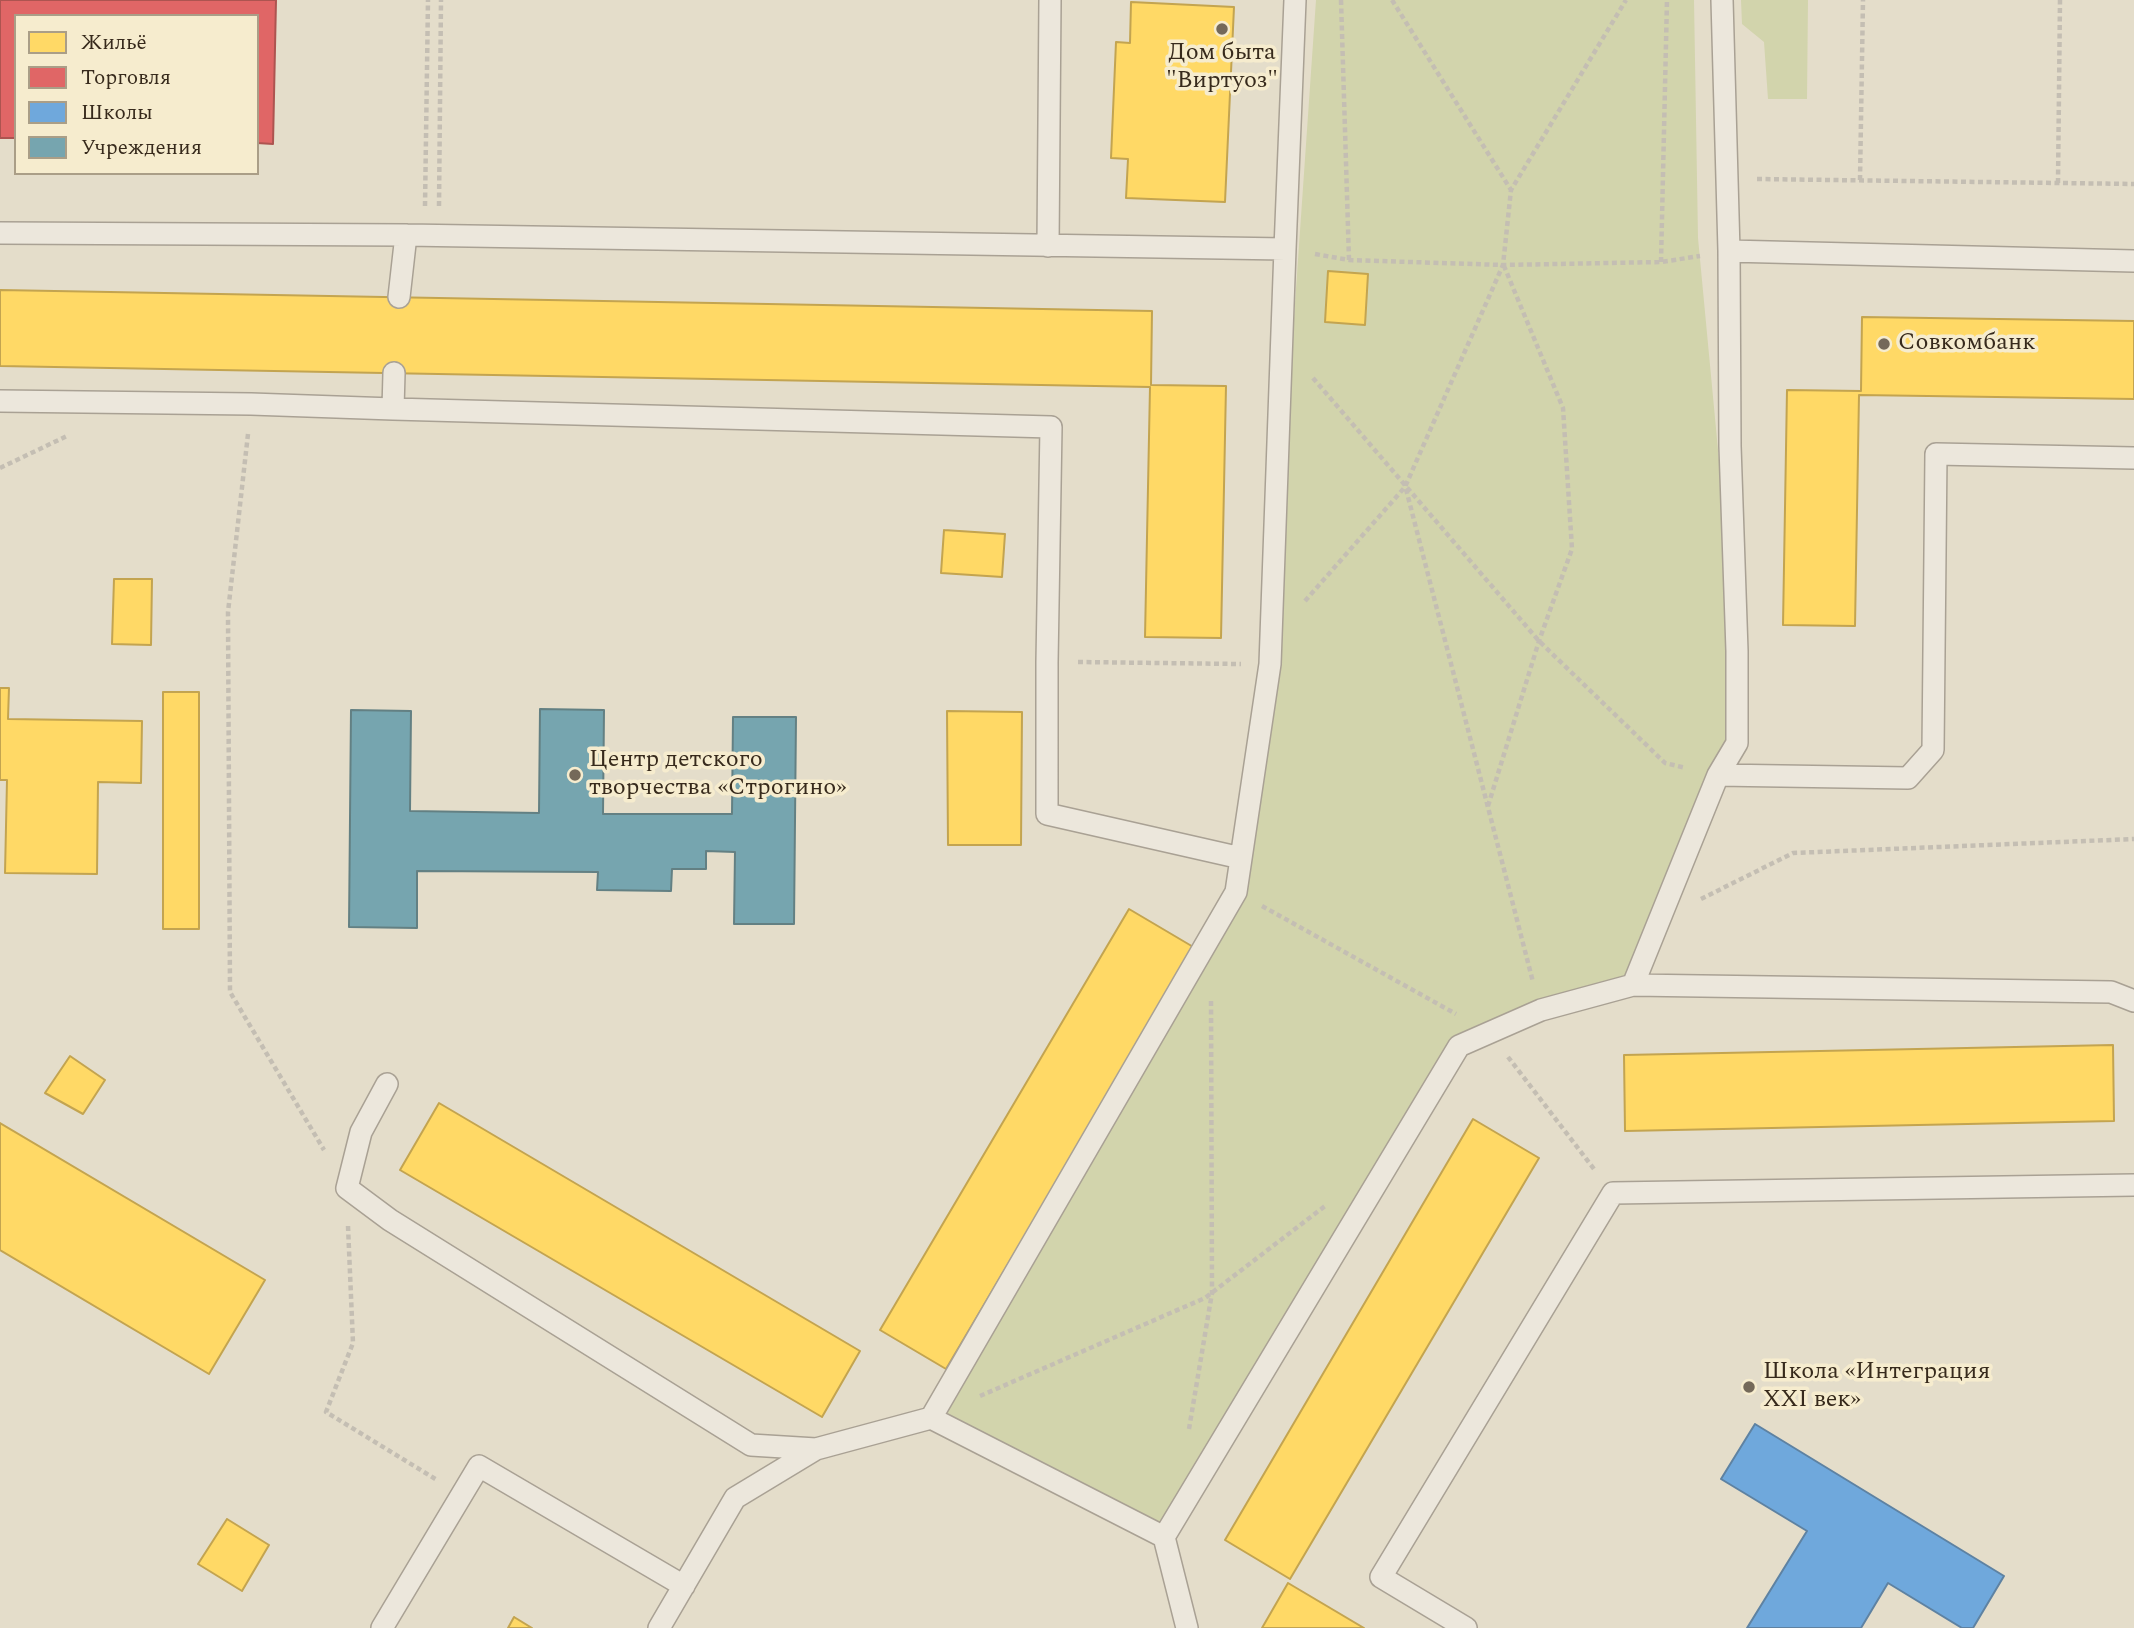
<!DOCTYPE html>
<meta charset="utf-8">
<style>
body{margin:0}
#map{position:relative;width:2134px;height:1628px;overflow:hidden;background:#e4ddca;font-family:Spectral,serif}
canvas{display:block}
.legend{position:absolute;left:14px;top:14px;width:245px;height:161px;box-sizing:border-box;background:#f6ecce;border:2px solid #aa9e87;margin:0;padding:9px 12px;list-style:none;font-size:21px;color:#372a1c}
.legend li{display:flex;align-items:center;gap:14px;height:35px}
.legend b{width:35px;border:2px solid #aa9e87}
</style>
<div id="map">
<canvas width="2134" height="1628"></canvas>
<ul class="legend">
<li><b style="height:19px;background:#ffd966"></b>Жильё</li>
<li><b style="height:19px;background:#e06666"></b>Торговля</li>
<li><b style="height:19px;background:#6fa8dc"></b>Школы</li>
<li><b style="height:19px;background:#76a5af"></b>Учреждения</li>
</ul>
</div>
<script>
const ctx = document.querySelector('canvas').getContext('2d');
ctx.lineJoin = 'round';
function fill(path, color) { ctx.fillStyle = color; ctx.fill(path, 'evenodd'); }
const toPath = rows => new Path2D(rows.map(r => 'M' + r).join(''));
function trace(path, color, width, dash) { ctx.strokeStyle = color; ctx.lineWidth = width; ctx.lineCap = dash ? 'butt' : 'round'; ctx.setLineDash(dash || []); ctx.stroke(path); }
function drawText(font, color, halo, rows, align = 'center') {
  ctx.font = font + ' Spectral,serif'; ctx.lineWidth = 7; ctx.setLineDash([]); ctx.textBaseline = 'middle'; ctx.strokeStyle = halo; ctx.fillStyle = color; for (const [text, x, y, turn = 0] of rows) {
    ctx.save(); ctx.translate(x, y); ctx.rotate((+turn || 0) * Math.PI / 180); ctx.textAlign = isNaN(turn) ? turn : align; if (halo) ctx.strokeText(text, 0, 0); ctx.fillText(text, 0, 0); ctx.restore();
  }
}
const green = toPath([
 [1316,0,1694,0,1698,238,1737,651,1737,743,1633,985,1459,1046,1164,1537,931,1418,1236,892,1270,664],
 [1741,0,1808,0,1807,99,1768,99,1764,42,1742,24]
]);
const homes = toPath([
 [1131,2,1234,7,1225,202,1126,198,1128,159,1111,158,1116,42,1130,43,1131,2],
 [1328,271,1368,274,1365,325,1325,322,1328,271],
 [0,290,1152,311,1151,385,1226,386,1221,638,1145,637,1150,387,0,366,0,290],
 [1862,317,2134,321,2134,399,1859,395,1855,626,1783,625,1787,390,1861,391,1862,317],
 [944,530,1005,534,1002,577,941,573,944,530],
 [114,579,152,579,151,645,112,644,114,579],
 [0,688,9,688,8,719,142,721,141,783,98,782,97,874,5,873,7,780,0,780,0,688],
 [163,692,199,692,199,929,163,929,163,692],
 [947,711,1022,712,1021,845,948,845,947,711],
 [1129,909,1195,948,946,1369,880,1330,1129,909],
 [2113,1045,2114,1121,1625,1131,1624,1055,2113,1045],
 [70,1056,105,1080,83,1114,45,1093,70,1056],
 [439,1103,860,1351,822,1417,400,1170,439,1103],
 [1473,1119,1539,1158,1290,1579,1225,1540,1473,1119],
 [0,1123,265,1280,209,1374,0,1250,0,1123],
 [227,1519,269,1545,242,1591,198,1564,227,1519],
 [1288,1583,1364,1628,1262,1628,1288,1583],
 [514,1617,532,1628,508,1628,514,1617]
]);
const shops = toPath([
 [0,0,276,0,273,144,257,143,257,16,16,16,16,138,0,138,0,0]
]);
const schools = toPath([
 [1755,1424,2004,1576,1973,1628,1962,1628,1888,1583,1861,1628,1747,1628,1807,1531,1721,1479,1755,1424]
]);
const public = toPath([
 [540,709,604,710,603,814,732,814,733,717,796,717,794,924,734,924,735,852,706,851,706,869,672,869,671,891,597,890,598,872,417,871,417,928,349,927,351,710,411,711,410,811,539,813,540,709]
]);
const path = toPath([
 [1341,0,1349,260],
 [1392,0,1511,190],
 [1757,179,2134,184],
 [1860,180,1863,0],
 [2058,183,2060,0],
 [425,206,428,0],
 [439,206,441,0],
 [1315,254,1349,260,1503,265,1661,262,1700,256],
 [1661,262,1667,0],
 [1313,378,1539,641,1665,763,1686,768],
 [248,434,228,612,230,992,324,1150],
 [0,468,69,435],
 [1406,489,1533,982],
 [1305,601,1405,487,1503,265,1511,190,1626,0],
 [1078,662,1241,664],
 [1488,806,1539,641,1572,549,1563,408,1504,266],
 [1701,899,1793,853,2134,839],
 [1262,906,1456,1014],
 [1508,1057,1594,1169],
 [348,1226,353,1343,326,1412,437,1480],
 [980,1396,1205,1298,1325,1206],
 [1189,1429,1212,1293,1211,999]
]);
const service = toPath([
 [1722,0,1729,251,1730,446,1737,651,1737,743,1718,775,1633,985,2111,992,2134,1001],
 [0,233,406,235,1285,249,1295,0],
 [1048,246,1050,0],
 [1729,251,2134,261],
 [399,297,406,235],
 [394,373,393,409,1051,427,1047,662,1047,814,1241,858],
 [0,401,251,404,393,409],
 [1718,775,1908,778,1933,750,1936,454,2134,458],
 [387,1084,361,1132,347,1188,390,1220,751,1445,816,1449],
 [931,1418,1164,1537],
 [382,1628,479,1466,684,1586],
 [659,1628,735,1498,816,1449,931,1418,1236,892,1270,664,1285,249],
 [1187,1628,1164,1537,1459,1046,1541,1010,1633,985],
 [1466,1628,1381,1577,1613,1193,2134,1185]
]);
const markers = [
 [1222,29,7,"#746959"],
 [1884,344,7,"#746959"],
 [575,775,7,"#746959"],
 [1749,1387,7,"#746959"]
];
const poiNames = [
 ["Дом быта",1222,54,"center"],
 ["\"Виртуоз\"",1222,82,"center"],
 ["Совкомбанк",1898,344],
 ["Центр детского",589,761],
 ["творчества «Строгино»",589,789],
 ["Школа «Интеграция",1763,1373],
 ["XXI век»",1763,1401]
];
fill(green, '#d2d4ac');
fill(homes, '#ffd966');
trace(homes, '#c3a450', 2);
fill(shops, '#e06666');
trace(shops, '#ad5450', 2);
fill(schools, '#6fa8dc');
trace(schools, '#5e82a2', 2);
fill(public, '#76a5af');
trace(public, '#638083', 2);
trace(service, '#a9a194', 24);
trace(path, '#c4beb3', 4.5, [5, 3.5]);
trace(service, '#ece7dc', 21);
for (const [x, y, r, color] of markers) { const dot = new Path2D(); dot.arc(x, y, r, 0, 2 * Math.PI); ctx.fillStyle = color; ctx.fill(dot); trace(dot, '#f6ecce', 2.5); }
drawText('24px', '#372a1c', '#f6ecce', poiNames, 'left');
</script>
